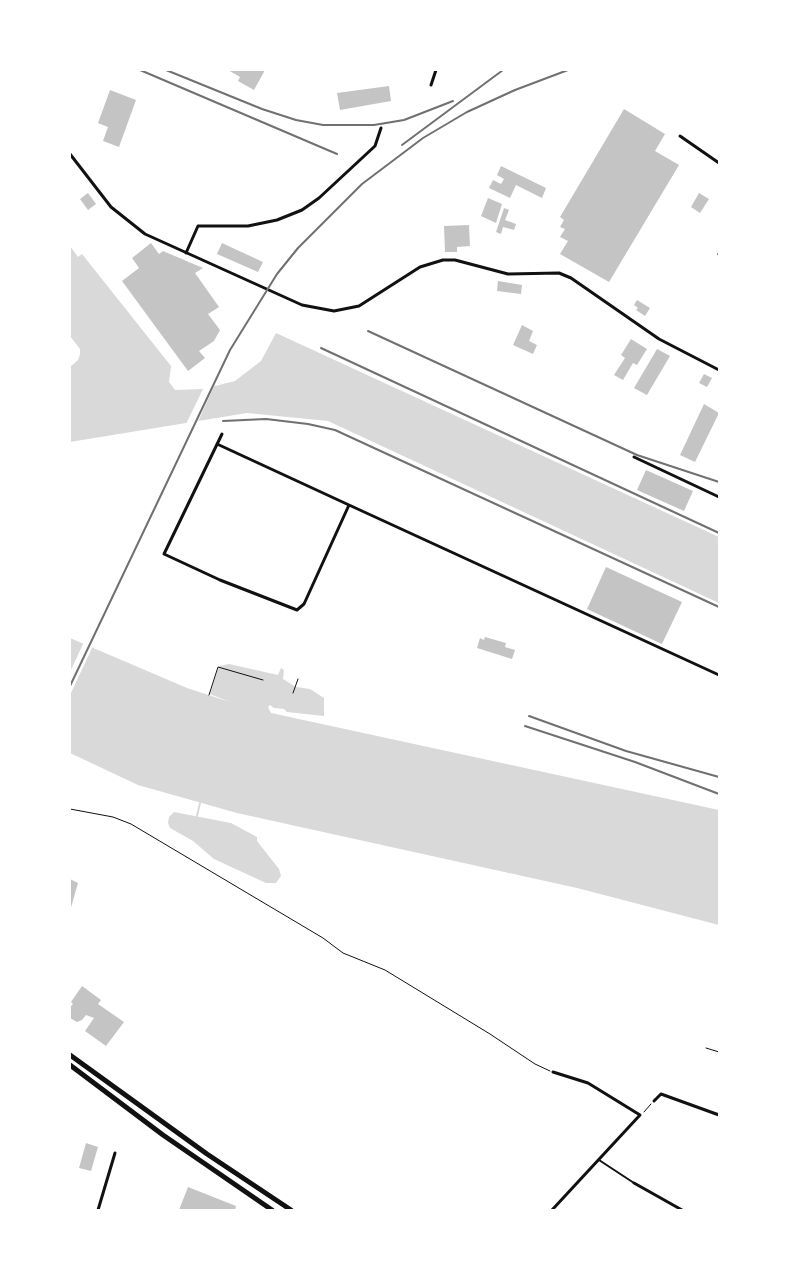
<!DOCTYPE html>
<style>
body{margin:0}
#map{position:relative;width:789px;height:1280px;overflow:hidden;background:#fff;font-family:"Exo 2",sans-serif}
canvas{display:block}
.frame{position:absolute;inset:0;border:71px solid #fff;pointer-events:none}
</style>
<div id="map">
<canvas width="789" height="1280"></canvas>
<div class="frame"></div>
</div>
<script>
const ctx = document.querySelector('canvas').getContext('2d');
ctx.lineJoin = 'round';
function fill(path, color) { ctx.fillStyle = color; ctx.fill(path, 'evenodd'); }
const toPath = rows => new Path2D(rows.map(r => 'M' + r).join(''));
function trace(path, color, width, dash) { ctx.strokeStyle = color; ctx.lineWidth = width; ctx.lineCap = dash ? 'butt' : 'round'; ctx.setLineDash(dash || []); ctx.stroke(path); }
const water = toPath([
 [70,246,78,257,82,254,171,366,169,382,175,390,203,389,235,381,261,361,276,333,719,537,719,603,328,421,247,413,70,442,70,367,78,360,80,354,80,349,70,336],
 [70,638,187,688,230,702,210,694,219,666,229,664,278,675,281,668,284,670,283,679,296,687,310,689,324,698,324,716,287,712,284,709,274,708,270,705,268,707,271,713,719,810,719,925,577,888,237,813,138,785,70,753],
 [174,812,231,823,257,837,257,841,279,869,281,876,276,883,266,883,214,859,193,841,170,828,168,823,169,817]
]);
const pier = toPath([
 [215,384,197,424,185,426,204,387],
 [84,642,93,646,70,695,70,672]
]);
const stream = toPath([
 [197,816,200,803]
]);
const building = toPath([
 [228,70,265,70,254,90,238,81,240,77],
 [389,86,391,101,340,110,337,93],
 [110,90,136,100,119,147,103,141,108,127,98,123],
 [624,109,665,134,655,151,679,165,609,282,560,254,568,241,560,237,565,229,560,227,564,220,560,217],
 [501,166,546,188,542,198,516,185,510,198,489,188,493,180,501,184,504,179,497,175],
 [88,193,96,204,88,210,80,199],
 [699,193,709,199,700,213,691,207],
 [488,198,502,204,496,223,481,216],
 [504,208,509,210,505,220,516,224,514,230,503,227,501,234,496,232],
 [469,225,470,246,457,247,457,252,445,252,444,226],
 [151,243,159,254,163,251,203,268,195,273,219,307,208,314,220,330,214,341,199,351,205,358,188,371,122,281,139,268,132,258],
 [222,243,263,262,258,272,217,254],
 [498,281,522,285,521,294,497,291],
 [637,300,650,308,645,316,636,310,638,308,634,305],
 [522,325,533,331,529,341,537,345,533,354,513,345],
 [631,339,647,349,637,365,633,363,623,380,614,375,625,358,621,355],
 [657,349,670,356,647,395,634,388],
 [704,374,712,378,707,387,699,383],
 [704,404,719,413,695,462,680,455],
 [646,470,693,491,684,511,637,490],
 [606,567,682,602,662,644,587,609],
 [485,637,506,643,505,647,515,650,512,659,477,648,480,638,484,640],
 [70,879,78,883,70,911],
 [82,986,101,1000,98,1004,124,1022,106,1046,85,1031,94,1018,86,1015,82,1020,77,1022,70,1018,70,1007,73,1004,71,1002],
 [86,1143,98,1147,91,1171,79,1168],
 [188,1187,236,1206,235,1210,179,1210]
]);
const path = toPath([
 [293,693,298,679],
 [209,695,218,667,263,680],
 [70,809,113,817,131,824,323,938,343,953,385,970,490,1034,535,1064,550,1071],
 [706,1048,719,1052],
 [644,1112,651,1104]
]);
const service = toPath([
 [599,1160,634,1183]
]);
const minor = toPath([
 [431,85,436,70],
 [680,136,719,163],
 [70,154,111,207,145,234,302,305,334,311,359,306,420,267,443,260,455,260,508,274,559,273,571,278,659,339,719,370],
 [186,253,198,226,248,226,277,220,302,210,319,198,375,146,381,128],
 [222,434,164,554,220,580,297,610,304,604,349,505,719,675],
 [217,444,349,505],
 [634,457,719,497],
 [654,1101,661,1094,719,1115],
 [634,1183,682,1210],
 [98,1210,115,1153],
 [552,1210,640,1115,588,1083,553,1072]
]);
const secondary = toPath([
 [70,1055,207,1154,291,1210],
 [70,1065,163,1135,272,1210]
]);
const rail = toPath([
 [140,70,337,154],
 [166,70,262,109,296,120,323,125,374,125,404,120,453,101],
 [402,145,503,70],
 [718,254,719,255],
 [368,331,637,455,719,482],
 [321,348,719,533],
 [223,421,266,419,308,424,335,430,719,607],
 [70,686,230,350,277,274,298,248,362,184,423,138,467,112,515,90,568,70],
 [529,716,626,751,719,777],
 [525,726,635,762,719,794]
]);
fill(water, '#d9d9d9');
fill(pier, '#fff');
trace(stream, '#d9d9d9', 2);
fill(building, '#c4c4c4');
trace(path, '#111', 1);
trace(service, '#111', 2);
trace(minor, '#111', 3);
trace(secondary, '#111', 5);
trace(rail, '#707070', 2);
</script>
